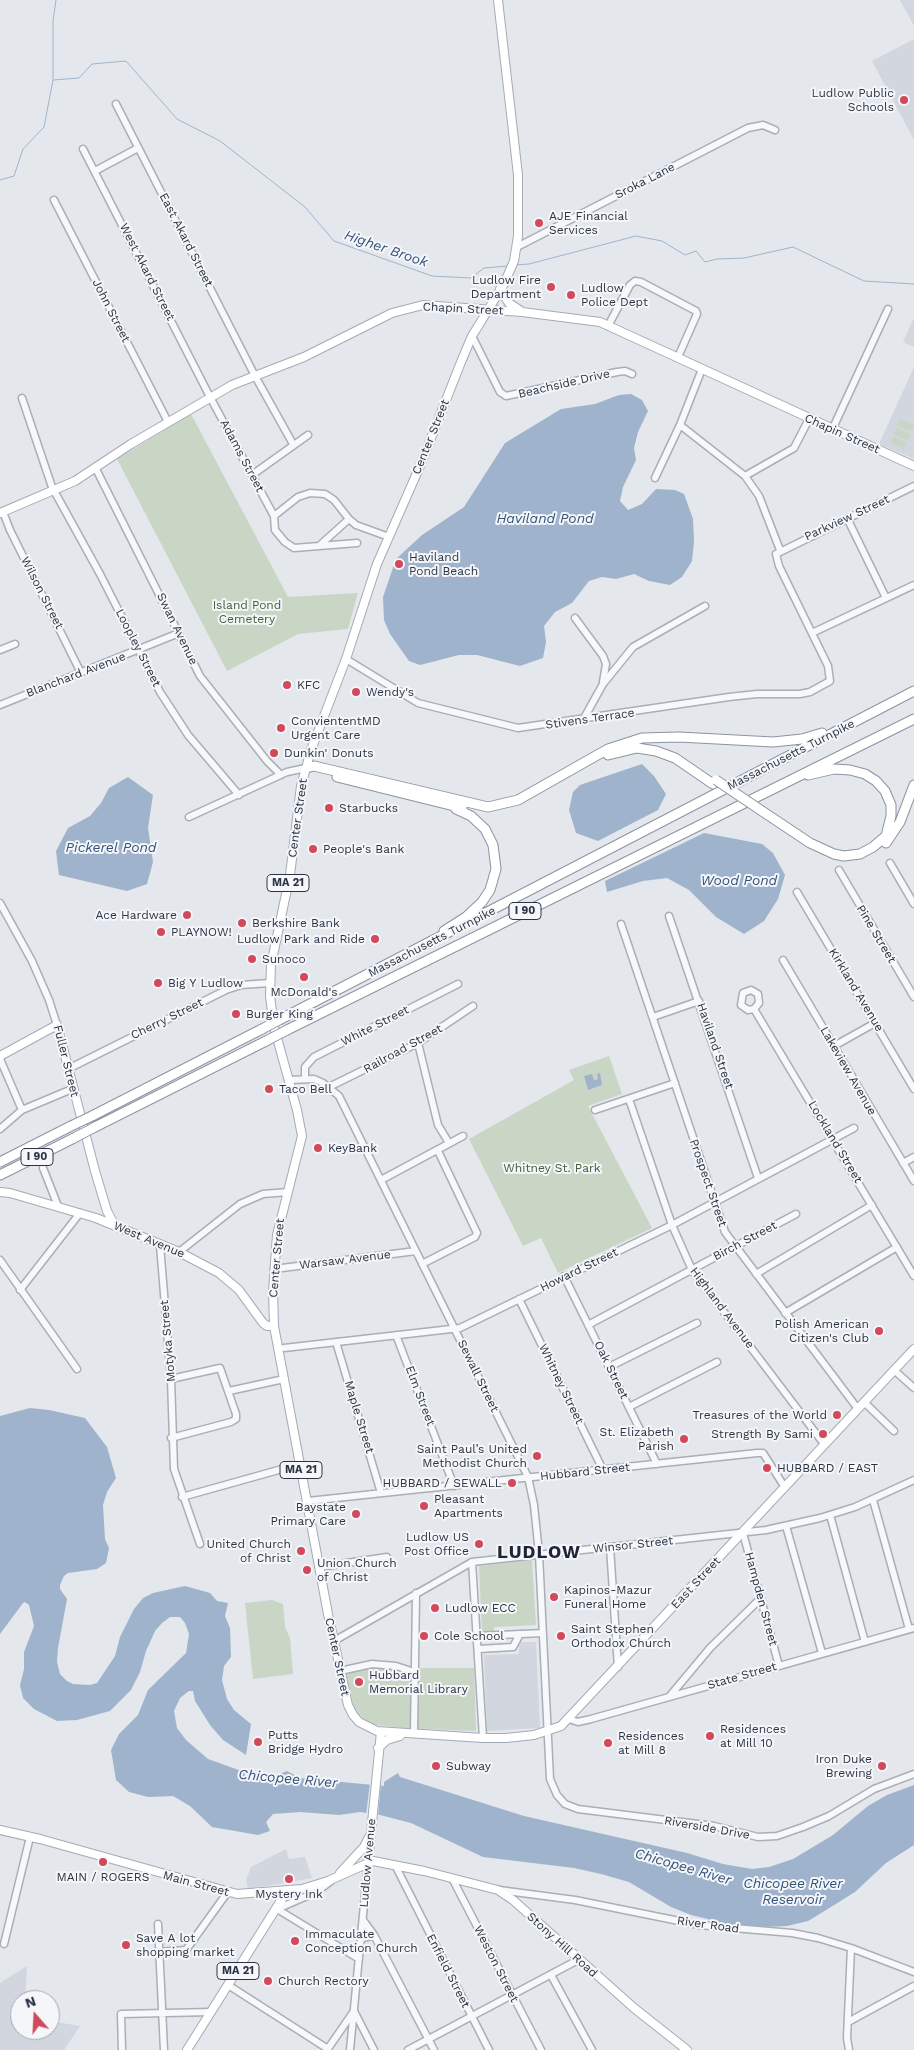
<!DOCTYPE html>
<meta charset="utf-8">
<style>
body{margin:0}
#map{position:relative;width:914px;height:2050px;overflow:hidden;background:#e4e7ec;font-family:"Work Sans",sans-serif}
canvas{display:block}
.north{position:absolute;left:10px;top:1990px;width:50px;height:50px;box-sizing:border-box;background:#f4f6f9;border:1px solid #a4a8b1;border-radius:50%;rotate:341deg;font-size:14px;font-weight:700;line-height:20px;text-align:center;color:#2b3445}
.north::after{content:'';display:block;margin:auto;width:18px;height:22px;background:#d1495b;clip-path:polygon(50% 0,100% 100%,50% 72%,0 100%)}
</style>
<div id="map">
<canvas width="914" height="2050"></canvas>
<div class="north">N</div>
</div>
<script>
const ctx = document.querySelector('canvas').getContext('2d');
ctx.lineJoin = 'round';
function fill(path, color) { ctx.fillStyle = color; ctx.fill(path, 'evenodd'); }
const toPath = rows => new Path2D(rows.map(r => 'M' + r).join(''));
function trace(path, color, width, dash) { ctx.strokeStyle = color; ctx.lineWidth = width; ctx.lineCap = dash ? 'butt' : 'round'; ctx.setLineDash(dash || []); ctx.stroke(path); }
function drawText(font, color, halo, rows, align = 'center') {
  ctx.font = font + ' "Work Sans",sans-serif'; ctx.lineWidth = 4; ctx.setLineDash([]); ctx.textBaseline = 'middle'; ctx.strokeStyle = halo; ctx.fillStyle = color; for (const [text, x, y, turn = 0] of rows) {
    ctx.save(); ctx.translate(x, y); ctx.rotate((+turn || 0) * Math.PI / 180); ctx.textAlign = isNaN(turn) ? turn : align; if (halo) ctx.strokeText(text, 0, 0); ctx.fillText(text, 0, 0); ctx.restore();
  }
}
const built = toPath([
 [900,0,914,0,914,26],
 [914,39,914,140,872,61],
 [914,318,914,347,903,342],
 [914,367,914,459,879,444],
 [521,1642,536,1642,540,1728,487,1731,484,1655,519,1654,519,1646],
 [286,1849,289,1859,305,1857,312,1878,248,1889,246,1880,251,1867],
 [27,1966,25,2000,20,2000,20,2030,50,2030,50,2021,80,2026,64,2050,0,2050,0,1983]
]);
const green = toPath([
 [191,414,288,597,358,593,348,629,298,634,227,671,117,459],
 [900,419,914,425,911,431,897,426],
 [896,428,911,434,908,440,894,435],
 [893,437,907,442,904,449,890,443],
 [609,1056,622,1094,588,1106,652,1228,558,1273,541,1238,523,1246,469,1139,574,1080,569,1070],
 [532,1560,536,1625,494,1627,494,1631,482,1632,479,1566],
 [272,1600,283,1604,285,1627,290,1638,293,1674,253,1679,245,1603],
 [379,1665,414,1668,474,1668,476,1731,404,1728,369,1724,354,1709,345,1669]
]);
const water = toPath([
 [631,394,642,400,648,411,638,432,634,448,636,460,623,487,620,501,628,510,642,504,656,489,675,490,684,494,693,519,694,541,692,561,682,577,670,585,649,581,634,574,616,579,602,577,589,581,572,603,555,612,544,626,546,642,543,658,520,666,477,655,459,655,420,665,409,661,390,634,384,620,383,597,396,559,422,535,464,507,505,443,561,409,595,404,619,395],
 [642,764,654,776,666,794,658,810,598,841,576,833,569,810,573,792,580,785],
 [128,777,153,795,148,828,153,862,147,884,127,891,59,875,56,851,68,828,90,816,101,803,109,788],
 [704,833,762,844,773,853,785,875,778,899,764,921,744,934,716,917,689,890,667,878,643,881,607,892,605,881],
 [600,1073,602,1085,588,1090,584,1076,592,1074,594,1080,598,1079,597,1074],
 [30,1408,49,1410,85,1418,107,1447,116,1478,107,1492,103,1505,105,1539,109,1548,106,1563,97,1569,68,1573,64,1576,60,1585,60,1589,67,1599,58,1648,57,1662,60,1674,67,1681,73,1684,90,1685,97,1683,115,1656,120,1637,134,1609,143,1598,153,1593,185,1586,210,1593,217,1601,228,1603,225,1616,230,1628,231,1657,224,1666,222,1680,227,1699,234,1710,251,1724,246,1755,223,1740,210,1725,195,1701,193,1691,189,1691,180,1698,174,1711,177,1728,186,1740,208,1759,258,1777,269,1778,287,1771,300,1778,384,1786,384,1782,398,1773,400,1777,524,1816,687,1853,723,1864,752,1869,769,1867,793,1859,833,1835,868,1806,887,1795,914,1785,914,1845,886,1863,855,1892,818,1915,808,1921,787,1926,764,1927,728,1924,691,1915,671,1907,629,1882,601,1874,574,1868,483,1857,411,1823,380,1815,360,1812,339,1815,300,1812,273,1814,266,1822,270,1831,258,1835,212,1827,190,1806,173,1796,148,1797,129,1792,116,1780,111,1750,119,1734,138,1715,148,1690,186,1653,189,1634,185,1623,180,1617,170,1617,162,1623,155,1631,146,1651,140,1672,131,1690,110,1711,77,1720,57,1721,34,1709,23,1698,20,1685,24,1669,24,1652,34,1626,29,1605,25,1602,23,1603,0,1634,0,1416]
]);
const pier = toPath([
 [370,1782,381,1783,378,1817,366,1816]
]);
const stream = toPath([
 [53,79,53,21,56,0],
 [0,180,14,176,23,149,44,127,53,80,79,78,92,64,126,61,177,119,220,141,305,207,334,241,432,276,471,278,484,268,508,266],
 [515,265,529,264,636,236,662,241,685,255,696,251,705,262,717,259,744,258,793,247,864,281,914,284]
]);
const minor = toPath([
 [116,104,255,376,293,444],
 [83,149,210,397,274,516],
 [95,171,138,148],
 [54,200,168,422],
 [517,247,748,128,763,125,775,130],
 [608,326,630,285,635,281,641,282,696,311,697,314,678,357],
 [472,336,500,392,506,396,617,372,625,371,632,374],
 [702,369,680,425,745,476,794,448,809,419],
 [22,398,52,487,100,574,160,692,188,735,239,795],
 [832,430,888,309],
 [96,469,200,676,267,761,281,775],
 [252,475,308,435],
 [745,476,759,496,780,550],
 [655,478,680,425],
 [310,493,325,494,334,500,349,519,319,546,294,548,285,542,275,530,274,516,298,497,310,493],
 [3,512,10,530,81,673],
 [847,518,886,598],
 [349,519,356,525,389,537],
 [319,546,357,543],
 [575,618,603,656,606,664,603,682],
 [812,633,914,585],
 [0,650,15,644],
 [346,659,418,703,518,728,729,697,757,694,800,694,810,692,830,681,828,666,779,566,776,554,914,486],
 [0,705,179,633],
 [583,720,603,684,633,647,705,606],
 [189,817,287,772,306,768],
 [890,863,914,904],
 [839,870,914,997],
 [797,892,914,1089],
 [0,903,32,961,49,1000,57,1025],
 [669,916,758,1178],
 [621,924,725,1232,858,1409],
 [783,960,914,1181],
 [754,1009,748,1010,741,1005,743,993,751,990,758,994,759,1003,754,1009,914,1276],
 [653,1017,699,1001],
 [418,1043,438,1125,449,1143],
 [834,1046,875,1023],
 [0,1059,22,1110],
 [68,1069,226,990,241,985,270,983],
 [305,1078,305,1067,314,1057,458,984],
 [289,1080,314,1079,323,1083,339,1096,528,1477,534,1505,539,1554,550,1779,557,1795,565,1804,578,1809,714,1826,758,1837,777,1836,803,1827,829,1816,874,1789,914,1774],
 [329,1087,418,1043,473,1006],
 [629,1099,672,1225,692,1270,824,1444],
 [595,1110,675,1083],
 [0,1129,22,1110,72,1089],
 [903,1163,914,1157],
 [43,1168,58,1206],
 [381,1180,463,1136],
 [160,1245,171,1379,174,1469,200,1544],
 [179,1252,240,1204,263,1194,288,1192],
 [0,1260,77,1369],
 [422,1264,475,1237,477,1233,438,1151],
 [274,1269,416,1251],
 [756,1274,872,1205],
 [564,1276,657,1464],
 [20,1290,80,1213],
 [519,1299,603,1470],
 [785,1313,897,1247],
 [588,1325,796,1214],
 [396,1335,454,1486],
 [336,1342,381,1493],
 [284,1348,460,1328,672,1225,854,1128],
 [609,1367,697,1323],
 [894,1370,914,1388],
 [171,1379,220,1368,236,1414,236,1419,231,1422,171,1438],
 [229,1391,284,1379],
 [864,1402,894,1431],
 [629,1407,717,1362],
 [182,1497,300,1464],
 [873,1500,909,1629],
 [308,1501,757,1453,763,1453,784,1486],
 [830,1515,865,1642],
 [786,1526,822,1653],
 [743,1533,779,1666],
 [610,1547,618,1667],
 [472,1562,483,1738],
 [320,1567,387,1557],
 [478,1636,543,1633],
 [334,1641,472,1562,766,1530,820,1518,855,1507,914,1480],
 [479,1649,513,1647,520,1634],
 [340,1671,372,1664,396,1666,414,1672],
 [669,1697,710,1648,760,1599],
 [569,1719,578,1722,591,1719,914,1628],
 [414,1733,416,1593],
 [395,1865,489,2050],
 [452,1878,541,2050],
 [499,1890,575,1900,699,1925,792,1933,818,1938,851,1948,914,1972],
 [277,1909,359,1959],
 [277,1909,316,1892,331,1881],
 [363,1920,374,1935],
 [158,1924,164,2050],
 [361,1939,374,1935,434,2050],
 [4,1944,30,1837],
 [158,1952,186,1950,227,1893],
 [551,1975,592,2050],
 [228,1985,328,2049],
 [848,2022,914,1986],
 [122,2050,121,2014,211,2012],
 [327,2050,354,2011,374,2050],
 [350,2050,368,1863],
 [408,2050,578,1960],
 [849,2050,847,2038,851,1948]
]);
const major = toPath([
 [498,0,518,175,518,236,514,261,504,284,472,336,461,362,420,466,377,564,346,659,311,750,301,786,290,875,271,965,270,996,274,1027,297,1110,302,1136,277,1235,273,1291,274,1326,328,1614,348,1705,353,1715,359,1722,377,1731,483,1738,506,1738,534,1735,561,1726,914,1349],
 [500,289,509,303,521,311],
 [0,513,75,481,131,444,232,385,304,357,392,313,423,305,522,312,600,322,914,466],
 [0,1056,57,1025,95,1171,107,1211,115,1226],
 [0,1192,10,1193,96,1218,179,1252,219,1273,239,1290,263,1323,267,1326,274,1326],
 [378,1748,387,1740,400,1736],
 [0,1830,40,1839,237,1894,302,1889,328,1881,373,1861,424,1871,498,1890,513,1900,634,2008,687,2050],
 [368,1863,381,1732],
 [340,1873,364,1847,369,1837],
 [187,2050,287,1891]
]);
const highway = toPath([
 [608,755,637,748,656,751,675,758,713,784],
 [306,768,314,766,488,807,518,800,608,749,642,738,679,737,773,742,802,739,822,733],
 [337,777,462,808],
 [762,811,810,843,834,854,844,856,860,854,873,847,886,836,891,816,891,805,885,791,876,781,865,774,850,770,834,769,808,775],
 [886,843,900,822,914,785],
 [444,931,466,917,482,902,490,890,496,869,493,845,485,829,471,816,456,809],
 [281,1019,914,691],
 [287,1030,914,719],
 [92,1116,262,1029],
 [95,1127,266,1041],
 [0,1162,71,1126],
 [0,1175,74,1138]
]);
const highwayBridge = toPath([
 [716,780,762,811],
 [262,1029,281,1019],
 [266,1041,287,1030],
 [71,1126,92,1116],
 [74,1138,95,1127]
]);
const markers = [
 [904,100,5,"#d1495b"],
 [539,223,5,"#d1495b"],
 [551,287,5,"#d1495b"],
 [571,295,5,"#d1495b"],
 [399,564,5,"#d1495b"],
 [287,685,5,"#d1495b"],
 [356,692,5,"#d1495b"],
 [281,728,5,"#d1495b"],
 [274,753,5,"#d1495b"],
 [329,808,5,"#d1495b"],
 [313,849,5,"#d1495b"],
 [187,915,5,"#d1495b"],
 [242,923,5,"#d1495b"],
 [161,932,5,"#d1495b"],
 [375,939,5,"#d1495b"],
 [252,959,5,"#d1495b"],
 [304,977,5,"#d1495b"],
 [158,983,5,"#d1495b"],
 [236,1014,5,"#d1495b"],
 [269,1089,5,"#d1495b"],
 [318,1148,5,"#d1495b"],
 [879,1331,5,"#d1495b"],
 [837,1415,5,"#d1495b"],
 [823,1434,5,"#d1495b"],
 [684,1439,5,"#d1495b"],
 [537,1456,5,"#d1495b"],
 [767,1468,5,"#d1495b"],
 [512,1483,5,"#d1495b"],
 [424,1506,5,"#d1495b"],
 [356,1514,5,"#d1495b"],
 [479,1544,5,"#d1495b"],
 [301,1551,5,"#d1495b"],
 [307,1570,5,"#d1495b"],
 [554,1597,5,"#d1495b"],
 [435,1608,5,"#d1495b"],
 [424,1636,5,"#d1495b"],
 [561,1636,5,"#d1495b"],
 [359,1682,5,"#d1495b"],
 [710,1736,5,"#d1495b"],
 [258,1742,5,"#d1495b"],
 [608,1743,5,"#d1495b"],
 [436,1766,5,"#d1495b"],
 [882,1766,5,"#d1495b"],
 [103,1862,5,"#d1495b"],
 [289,1879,5,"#d1495b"],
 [295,1941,5,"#d1495b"],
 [126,1945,5,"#d1495b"],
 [268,1981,5,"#d1495b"]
];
const shields = [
 [288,883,42],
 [525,911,32],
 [37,1157,32],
 [301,1470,42],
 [238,1971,42]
];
const shieldNames = [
 ["MA 21",288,883],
 ["I 90",525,911],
 ["I 90",37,1157],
 ["MA 21",301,1470],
 ["MA 21",238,1971]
];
const poiNames = [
 ["Ludlow Public",894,93,"right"],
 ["Schools",894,107,"right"],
 ["AJE Financial",549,216],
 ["Services",549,230],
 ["Ludlow Fire",541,280,"right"],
 ["Department",541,294,"right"],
 ["Ludlow",581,288],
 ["Police Dept",581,302],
 ["Haviland",409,557],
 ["Pond Beach",409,571],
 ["KFC",297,685],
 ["Wendy's",366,692],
 ["ConviententMD",291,721],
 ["Urgent Care",291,735],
 ["Dunkin' Donuts",284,753],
 ["Starbucks",339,808],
 ["People's Bank",323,849],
 ["Ace Hardware",177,915,"right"],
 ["Berkshire Bank",252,923],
 ["PLAYNOW!",171,932],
 ["Ludlow Park and Ride",365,939,"right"],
 ["Sunoco",262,959],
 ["Big Y Ludlow",168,983],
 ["McDonald's",304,992,"center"],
 ["Burger King",246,1014],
 ["Taco Bell",279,1089],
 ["KeyBank",328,1148],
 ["Polish American",869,1324,"right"],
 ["Citizen's Club",869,1338,"right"],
 ["Treasures of the World",827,1415,"right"],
 ["St. Elizabeth",674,1432,"right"],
 ["Parish",674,1446,"right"],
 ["Strength By Sami",813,1434,"right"],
 ["Saint Paul’s United",527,1449,"right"],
 ["Methodist Church",527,1463,"right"],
 ["HUBBARD / EAST",777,1468],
 ["HUBBARD / SEWALL",502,1483,"right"],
 ["Pleasant",434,1499],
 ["Apartments",434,1513],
 ["Baystate",346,1507,"right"],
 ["Primary Care",346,1521,"right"],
 ["Ludlow US",469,1537,"right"],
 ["Post Office",469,1551,"right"],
 ["United Church",291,1544,"right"],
 ["of Christ",291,1558,"right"],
 ["Union Church",317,1563],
 ["of Christ",317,1577],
 ["Kapinos-Mazur",564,1590],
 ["Funeral Home",564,1604],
 ["Ludlow ECC",445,1608],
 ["Saint Stephen",571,1629],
 ["Orthodox Church",571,1643],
 ["Cole School",434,1636],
 ["Hubbard",369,1675],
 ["Memorial Library",369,1689],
 ["Residences",720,1729],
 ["at Mill 10",720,1743],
 ["Putts",268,1735],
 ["Bridge Hydro",268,1749],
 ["Residences",618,1736],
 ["at Mill 8",618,1750],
 ["Iron Duke",872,1759,"right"],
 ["Brewing",872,1773,"right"],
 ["Subway",446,1766],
 ["MAIN / ROGERS",103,1877,"center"],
 ["Mystery Ink",289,1894,"center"],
 ["Immaculate",305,1934],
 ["Conception Church",305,1948],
 ["Save A lot",136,1938],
 ["shopping market",136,1952],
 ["Church Rectory",278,1981]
];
const streetNames = [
 ["Sroka Lane",645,181,-27],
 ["East Akard Street",186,240,63],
 ["West Akard Street",147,272,63],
 ["Chapin Street",463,309,3],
 ["John Street",111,311,63],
 ["Beachside Drive",564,384,-13],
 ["Chapin Street",842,434,24],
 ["Center Street",431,437,-68],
 ["Adams Street",242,456,62],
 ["Parkview Street",847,518,-25],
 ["Wilson Street",42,593,63],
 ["Swan Avenue",177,629,64],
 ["Loopley Street",138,648,63],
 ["Blanchard Avenue",76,675,-21],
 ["Stivens Terrace",590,719,-8],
 ["Massachusetts Turnpike",791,755,-27],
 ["Center Street",298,818,-82],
 ["Pine Street",876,934,59],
 ["Massachusetts Turnpike",432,942,-27],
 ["Kirkland Avenue",856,990,59],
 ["Cherry Street",167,1019,-26],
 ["White Street",375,1026,-27],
 ["Haviland Street",715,1046,71],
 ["Railroad Street",403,1049,-29],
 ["Fuller Street",66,1061,76],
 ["Lakeview Avenue",848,1071,60],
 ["Lockland Street",835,1142,59],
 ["Prospect Street",708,1183,71],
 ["West Avenue",149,1240,23],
 ["Birch Street",745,1241,-28],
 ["Center Street",277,1258,-85],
 ["Warsaw Avenue",345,1260,-7],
 ["Howard Street",579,1270,-26],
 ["Highland Avenue",722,1308,53],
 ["Motyka Street",168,1341,-95],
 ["Oak Street",611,1370,64],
 ["Sewall Street",478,1376,64],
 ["Whitney Street",561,1384,64],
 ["Elm Street",420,1396,69],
 ["Maple Street",359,1417,73],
 ["Hubbard Street",585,1472,-6],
 ["Winsor Street",633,1545,-6],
 ["East Street",696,1583,-47],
 ["Hampden Street",761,1599,75],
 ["Center Street",337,1657,78],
 ["State Street",742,1676,-16],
 ["Riverside Drive",707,1828,10],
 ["Ludlow Avenue",368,1863,-85],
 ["Main Street",196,1884,15],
 ["River Road",708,1925,8],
 ["Stony Hill Road",562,1945,42],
 ["Weston Street",496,1964,63],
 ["Enfield Street",448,1971,63]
];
const parkNames = [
 ["Island Pond",247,605],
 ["Cemetery",247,619],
 ["Whitney St. Park",552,1168]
];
const waterNames = [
 ["Higher Brook",386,249,19],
 ["Haviland Pond",545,519],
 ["Pickerel Pond",111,848],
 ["Wood Pond",739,881],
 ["Chicopee River",288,1779,5],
 ["Chicopee River",683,1867,16],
 ["Chicopee River",793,1884],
 ["Reservoir",793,1900]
];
const districtNames = [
 ["LUDLOW",539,1553]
];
fill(built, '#d2d6de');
fill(green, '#c9d6c5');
fill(water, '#9fb4cc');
fill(pier, '#e4e7ec');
trace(stream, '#9fb4cc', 1);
trace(minor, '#a9aeb7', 9);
trace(major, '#a3abb8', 10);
trace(highway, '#8b94a3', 11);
trace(minor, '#f7f8fa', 6);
trace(major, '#fff', 8);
trace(highway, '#fff', 9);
trace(highwayBridge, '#8b94a3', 11, []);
trace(highwayBridge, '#fff', 9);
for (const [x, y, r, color] of markers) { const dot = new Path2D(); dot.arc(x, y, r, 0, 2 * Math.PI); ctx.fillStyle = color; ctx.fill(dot); trace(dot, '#f4f6f9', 2); }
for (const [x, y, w] of shields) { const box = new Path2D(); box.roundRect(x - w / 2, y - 8.5, w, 17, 4); ctx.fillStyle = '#f4f6f9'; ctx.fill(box); trace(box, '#2b3445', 1); }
drawText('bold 11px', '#2b3445', null, shieldNames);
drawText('12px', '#2b3445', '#f4f6f9', poiNames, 'left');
drawText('12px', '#2b3445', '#f4f6f9', streetNames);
drawText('12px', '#3f6138', '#f4f6f9', parkNames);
drawText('italic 14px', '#34527a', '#f4f6f9', waterNames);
ctx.letterSpacing = '1px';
drawText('bold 18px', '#1d2536', '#f4f6f9', districtNames);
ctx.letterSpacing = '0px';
</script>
